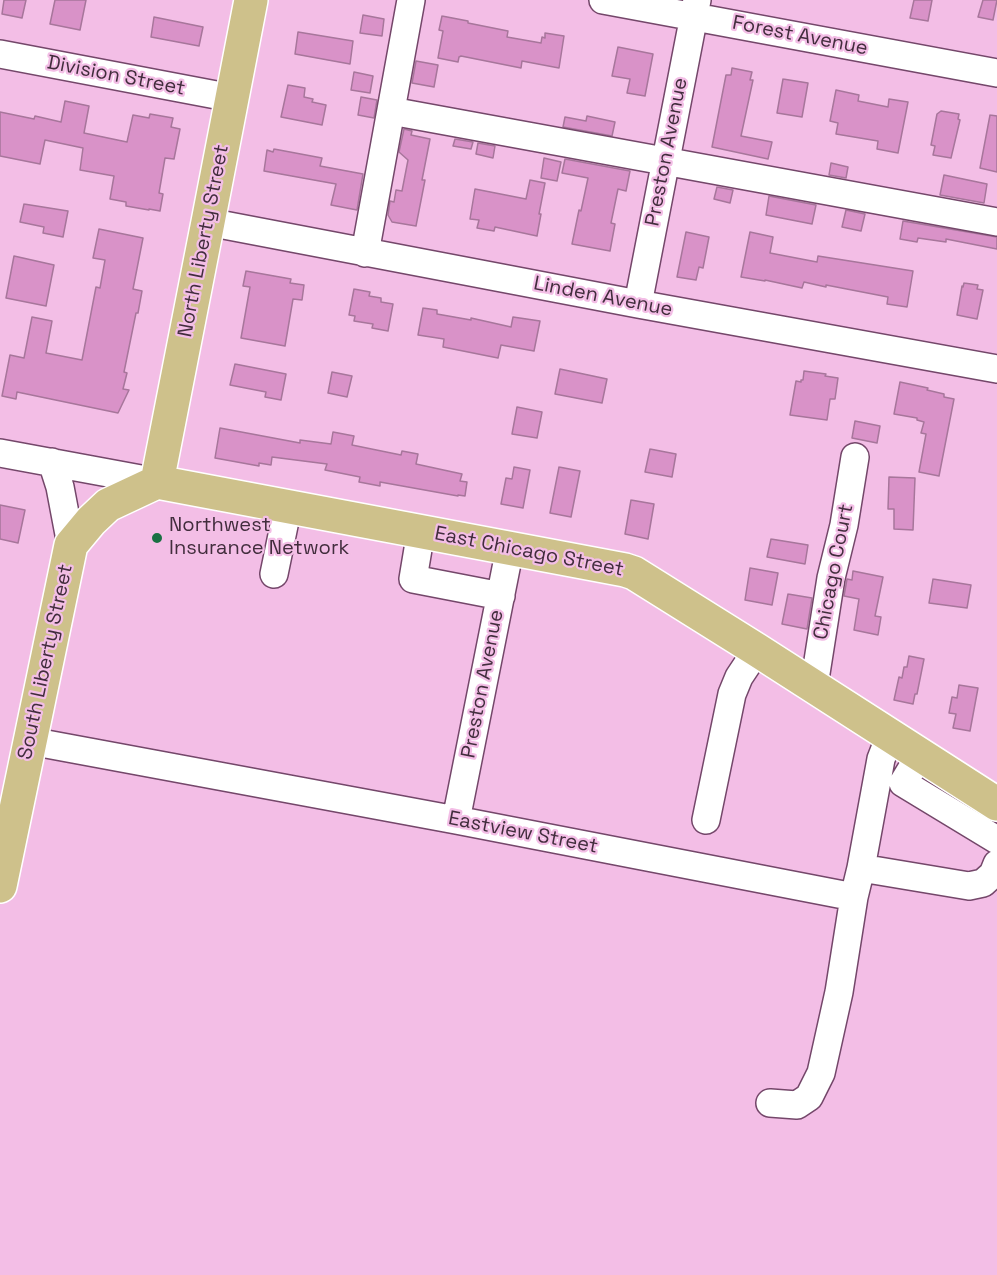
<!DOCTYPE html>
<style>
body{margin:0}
canvas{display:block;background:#f3bee6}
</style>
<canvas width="997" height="1275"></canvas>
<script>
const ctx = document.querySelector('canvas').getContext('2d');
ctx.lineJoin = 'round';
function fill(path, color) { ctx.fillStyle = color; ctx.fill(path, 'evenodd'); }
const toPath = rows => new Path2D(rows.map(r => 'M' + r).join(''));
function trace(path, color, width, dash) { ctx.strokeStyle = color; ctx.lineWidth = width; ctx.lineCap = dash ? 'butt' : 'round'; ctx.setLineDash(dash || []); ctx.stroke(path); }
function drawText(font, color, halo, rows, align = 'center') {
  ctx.font = font + ' "Space Grotesk",sans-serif'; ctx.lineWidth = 4.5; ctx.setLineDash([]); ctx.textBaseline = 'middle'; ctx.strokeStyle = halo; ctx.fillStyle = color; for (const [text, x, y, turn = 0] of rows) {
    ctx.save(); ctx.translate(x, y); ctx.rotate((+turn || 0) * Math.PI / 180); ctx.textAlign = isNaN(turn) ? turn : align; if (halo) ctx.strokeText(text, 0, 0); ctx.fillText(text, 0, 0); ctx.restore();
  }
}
const building = toPath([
 [4,0,26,0,22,18,2,14,4,0],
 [55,0,86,0,80,30,50,24,55,0],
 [914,0,932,0,928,21,910,18,914,0],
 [983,0,997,0,993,20,978,17,983,0],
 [363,15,384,19,382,36,360,33,363,15],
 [442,16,468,21,468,23,508,31,507,37,541,43,542,37,545,38,545,33,564,36,559,68,522,61,521,68,461,56,459,57,458,62,438,58,443,31,439,30,442,16],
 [154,17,203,27,199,46,151,37,154,17],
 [298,32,353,41,350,64,295,54,298,32],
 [618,47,653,54,645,96,627,93,630,79,612,76,618,47],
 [416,61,438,65,434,87,412,83,416,61],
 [732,68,752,72,750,80,753,80,741,136,772,142,768,159,712,147,726,75,731,75,732,68],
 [354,72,373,76,370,93,351,90,354,72],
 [783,79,808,83,802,117,777,113,783,79],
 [288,85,305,88,304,97,313,99,312,102,326,105,322,125,281,117,288,85],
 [836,90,859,95,858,101,888,107,889,99,908,102,898,153,877,149,878,141,836,134,838,123,830,121,836,90],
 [361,97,377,100,374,118,358,115,361,97],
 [65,101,89,106,84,133,127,142,133,115,149,118,150,114,173,118,171,127,180,129,174,159,165,158,159,193,163,194,160,211,149,209,149,210,126,206,126,202,110,199,114,176,80,170,83,148,45,140,40,164,0,156,0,112,34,119,35,116,61,122,65,101],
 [941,111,959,114,958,119,960,120,951,158,933,155,935,146,931,145,932,140,937,114,941,111],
 [990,115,997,116,997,172,980,168,990,115],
 [587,116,615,122,612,136,563,127,565,117,586,121,587,116],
 [404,129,412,131,411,135,430,139,422,180,425,180,416,226,392,222,388,215,390,201,394,202,396,190,402,191,408,160,399,152,404,129],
 [455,139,473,142,471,149,453,146,455,139],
 [478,143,495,146,493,158,476,154,478,143],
 [274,149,322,158,320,166,363,174,357,210,331,205,336,184,264,171,267,150,273,152,274,149],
 [544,158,561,162,557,181,541,178,544,158],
 [565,159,630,171,626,191,618,189,611,223,615,224,610,251,572,244,579,210,581,211,588,178,562,173,565,159],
 [831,163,848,167,846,178,829,175,831,163],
 [944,175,987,184,984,203,940,195,944,175],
 [530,180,545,183,539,214,541,214,537,236,495,227,494,231,477,228,479,220,470,219,475,189,526,199,530,180],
 [717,187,733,190,730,203,714,199,717,187],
 [769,196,816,205,812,224,766,215,769,196],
 [24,204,68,211,63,237,43,233,44,227,20,222,24,204],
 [846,210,865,214,861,231,842,227,846,210],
 [903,221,997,237,997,249,946,239,946,242,918,238,917,242,900,239,903,221],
 [99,229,143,238,133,289,142,291,138,313,136,313,124,372,127,373,123,389,129,390,118,413,17,392,16,399,2,396,10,355,24,358,32,317,52,321,46,353,82,360,96,287,100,288,105,260,93,258,99,229],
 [686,232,709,237,703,268,699,267,696,280,677,277,686,232],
 [750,232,773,237,770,253,817,262,818,256,913,271,907,307,887,304,888,297,826,285,826,287,804,282,802,288,765,280,765,281,741,277,750,232],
 [14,256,54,265,46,306,6,298,14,256],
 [246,271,291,279,290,283,304,285,302,300,293,299,285,346,241,338,250,287,243,286,246,271],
 [964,283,978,285,977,289,983,290,977,319,957,315,962,286,963,287,964,283],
 [354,289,370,292,369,296,381,298,381,302,393,304,388,331,372,328,373,324,354,321,355,316,349,315,354,289],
 [423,308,437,310,437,314,471,320,471,318,511,327,513,317,540,321,534,351,501,345,498,358,443,347,444,339,418,335,423,308],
 [235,364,286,374,281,400,265,397,266,392,230,385,235,364],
 [560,369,607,379,602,403,555,394,560,369],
 [804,371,826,374,825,376,838,378,835,399,830,399,827,420,790,415,796,381,801,382,801,380,803,380,804,371],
 [332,372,352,376,347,397,328,393,332,372],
 [900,382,928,388,927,390,944,394,944,397,954,399,939,476,919,472,926,434,921,433,924,422,917,420,917,418,894,414,900,382],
 [517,407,542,412,537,438,512,434,517,407],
 [855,421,880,426,877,443,852,438,855,421],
 [220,428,300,443,300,440,331,444,333,432,354,436,352,445,401,455,402,451,418,454,416,464,462,474,460,481,467,482,465,496,458,495,458,496,380,482,380,486,359,482,360,477,325,470,327,464,272,457,271,465,259,463,259,466,215,458,220,428],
 [650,449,676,454,672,477,645,472,650,449],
 [514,467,530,470,523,508,501,504,506,478,512,479,514,467],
 [559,467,580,471,571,517,550,513,559,467],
 [889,477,915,478,913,530,894,529,894,509,888,509,889,477],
 [631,500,654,504,648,539,625,534,631,500],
 [0,505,25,510,18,543,0,539,0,505],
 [771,539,808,545,805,564,767,557,771,539],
 [750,568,778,573,772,605,745,600,750,568],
 [853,571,883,577,875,616,881,617,878,635,854,630,859,599,844,596,847,579,852,580,853,571],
 [933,579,971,585,967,608,929,603,933,579],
 [788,594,812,598,807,629,782,624,788,594],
 [909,656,924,659,917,694,915,694,913,704,894,700,899,677,902,678,904,667,907,667,909,656],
 [959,685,978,688,970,731,953,728,956,714,949,713,952,697,957,698,959,685]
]);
const minor = toPath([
 [603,0,997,73],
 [0,54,232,98],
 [391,111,997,222],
 [208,222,638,304,997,369],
 [365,253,411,0],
 [638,304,697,0],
 [0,453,157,482],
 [52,462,60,487,71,545],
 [421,531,413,579,501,596],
 [274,574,288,506],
 [814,686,831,578,844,525,855,457],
 [30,741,456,820,854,897,861,868,881,759,890,736],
 [920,755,903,783,997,840],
 [456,820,510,548],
 [706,820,732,694,739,677,757,650],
 [861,868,969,886,983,883,993,874,997,864],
 [770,1103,797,1105,809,1097,821,1073,839,992,854,897]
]);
const major = toPath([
 [157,482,625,570,634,573,757,650,997,804],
 [157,482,208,222,251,0],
 [0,886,71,545,91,521,108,505,157,482]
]);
const markers = [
 [157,538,6,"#197043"]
];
const streetNames = [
 ["Forest Avenue",800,36,11],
 ["Division Street",116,76,11],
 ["Preston Avenue",667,152,-79],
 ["North Liberty Street",204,241,-79],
 ["Linden Avenue",603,297,11],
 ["East Chicago Street",529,552,11],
 ["Chicago Court",834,572,-79],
 ["South Liberty Street",46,662,-78],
 ["Preston Avenue",483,684,-79],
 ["Eastview Street",523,833,11]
];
const poiNames = [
 ["Northwest",169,526],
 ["Insurance Network",169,549]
];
fill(building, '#d992c8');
trace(building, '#a7769b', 1.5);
trace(minor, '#74476a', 30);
trace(major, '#fff', 36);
trace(minor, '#fff', 27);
trace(major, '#cec18b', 33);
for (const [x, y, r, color] of markers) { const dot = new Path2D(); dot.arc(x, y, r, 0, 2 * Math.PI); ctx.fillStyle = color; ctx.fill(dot); trace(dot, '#f3bee6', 2); }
drawText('20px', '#422d3d', '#f3bee6', streetNames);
drawText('20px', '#422d3d', '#f3bee6', poiNames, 'left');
</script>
